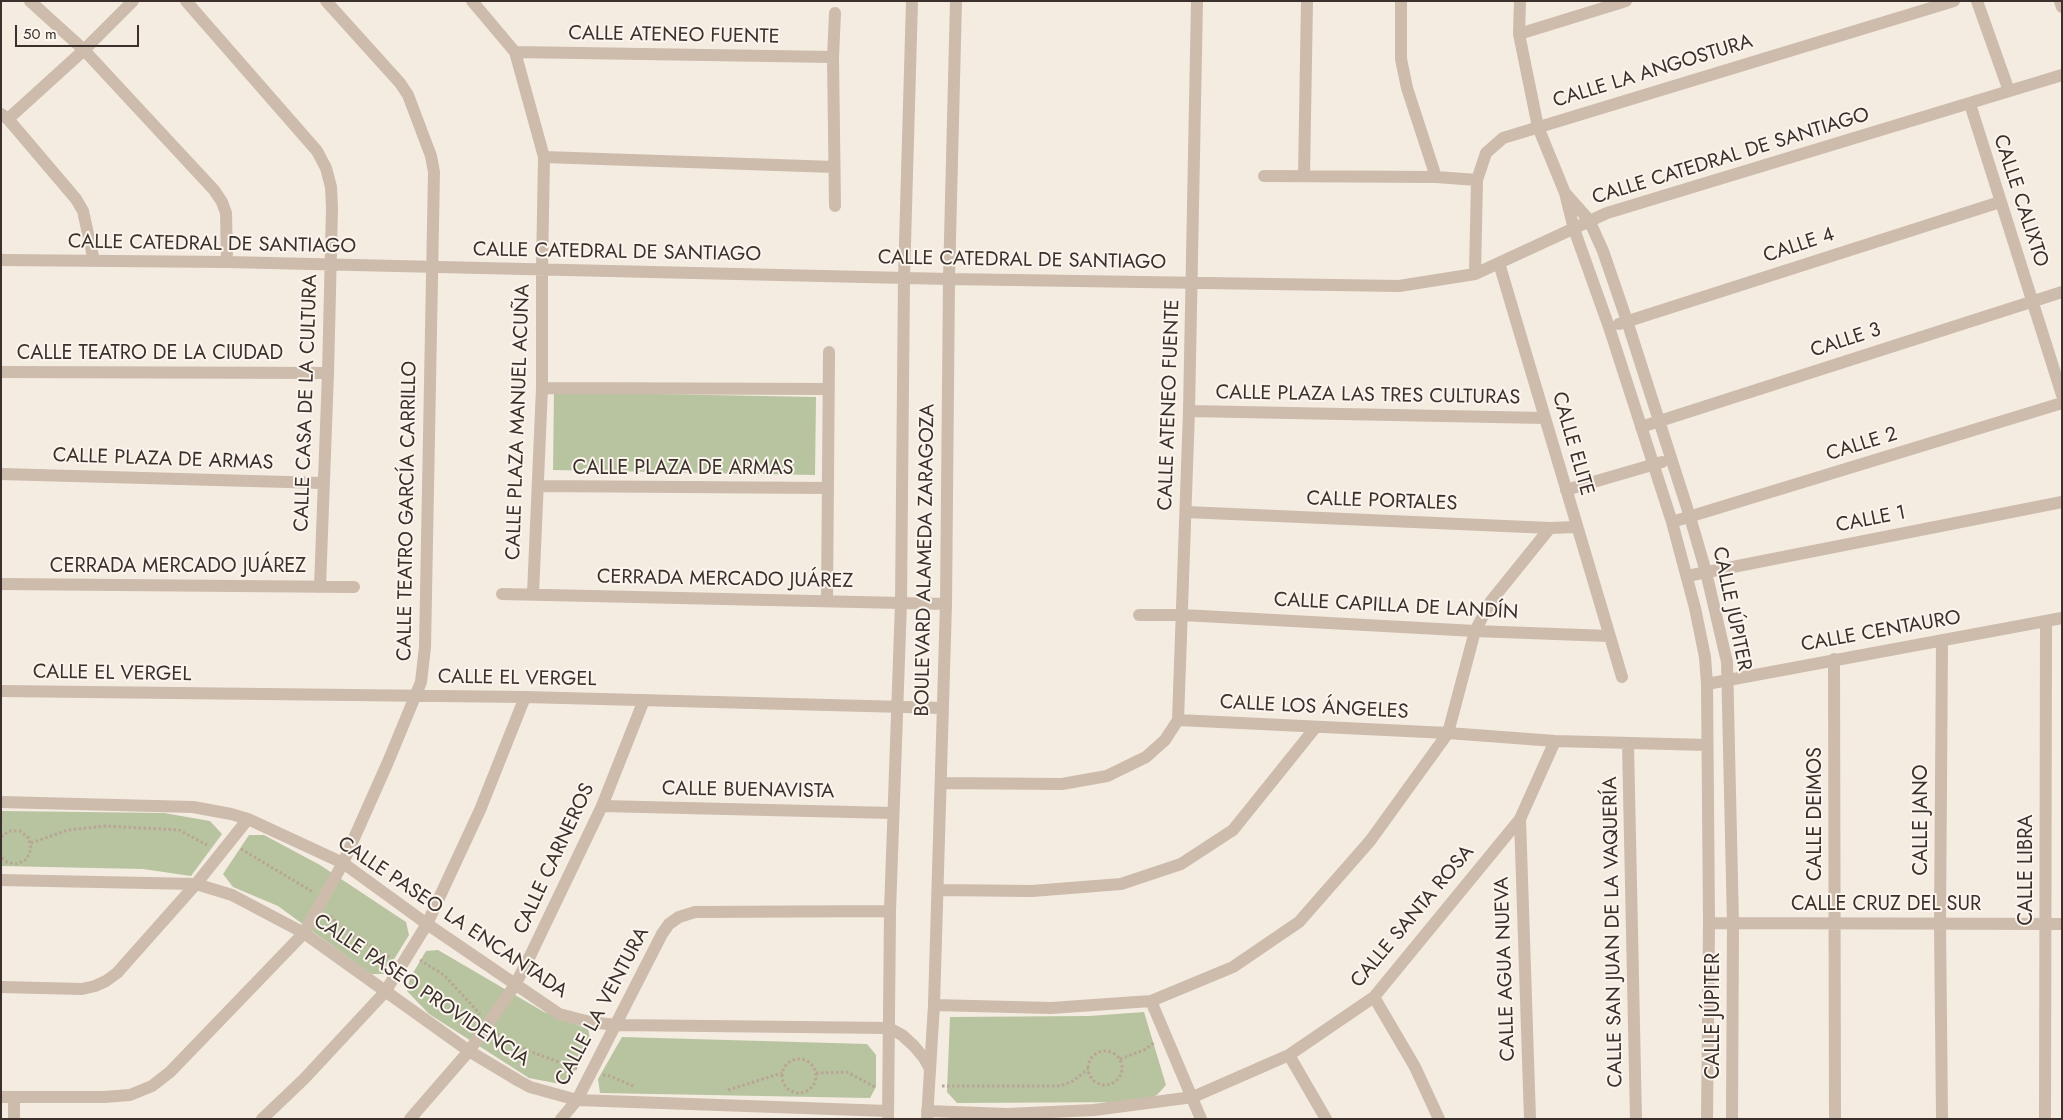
<!DOCTYPE html>
<meta charset="utf-8">
<style>
body{margin:0}
#map{position:relative;width:2063px;height:1120px;overflow:hidden;background:#f4ebe1;font-family:Jost,sans-serif}
canvas{display:block}
.frame{position:absolute;inset:0;border:2px solid #3b302b;pointer-events:none}
.scale{position:absolute;left:15px;top:25px;width:124px;height:22px;box-sizing:border-box;border:2px solid #3b302b;border-top:0;padding-left:6px;font-size:15px;line-height:18px;white-space:nowrap;color:#3b302b;-webkit-text-stroke:4px #fbf5ee;paint-order:stroke}
</style>
<div id="map">
<canvas width="2063" height="1120"></canvas>
<div class="frame"></div>
<div class="scale">50 m</div>
</div>
<script>
const ctx = document.querySelector('canvas').getContext('2d');
ctx.lineJoin = 'round';
function fill(path, color) { ctx.fillStyle = color; ctx.fill(path, 'evenodd'); }
const toPath = rows => new Path2D(rows.map(r => 'M' + r).join(''));
function trace(path, color, width, dash) { ctx.strokeStyle = color; ctx.lineWidth = width; ctx.lineCap = dash ? 'butt' : 'round'; ctx.setLineDash(dash || []); ctx.stroke(path); }
function drawText(font, color, halo, rows, align = 'center') {
  ctx.font = font + ' Jost,sans-serif'; ctx.lineWidth = 4; ctx.setLineDash([]); ctx.textBaseline = 'middle'; ctx.strokeStyle = halo; ctx.fillStyle = color; for (const [text, x, y, turn = 0] of rows) {
    ctx.save(); ctx.translate(x, y); ctx.rotate((+turn || 0) * Math.PI / 180); ctx.textAlign = isNaN(turn) ? turn : align; if (halo) ctx.strokeText(text, 0, 0); ctx.fillText(text, 0, 0); ctx.restore();
  }
}
const green = toPath([
 [554,392,816,397,815,475,553,470],
 [1,811,164,813,210,821,222,834,191,876,143,869,1,866],
 [249,835,264,835,320,865,406,922,409,935,385,974,371,974,278,906,233,887,223,874],
 [438,950,544,1012,588,1029,590,1038,571,1078,560,1084,529,1078,429,1014,407,991,410,978,426,951],
 [1144,1012,1166,1085,1157,1095,1137,1102,957,1103,947,1092,950,1017,1089,1016],
 [622,1037,867,1044,876,1055,876,1087,870,1098,600,1093,598,1079]
]);
const path = toPath([
 [1,837,9,831,20,831,29,838,31,849,27,859,17,864,7,862,1,857],
 [31,843,68,830,106,826,179,830,209,846],
 [241,849,313,892],
 [330,916,351,935,390,957],
 [420,960,444,975,480,1014],
 [497,1034,529,1051,578,1069],
 '1088 1068a17 17 0 1 1 34 0a17 17 0 1 1-34 0Z',
 '782 1076a17 17 0 1 1 34 0a17 17 0 1 1-34 0Z',
 [1120,1059,1144,1050,1155,1042],
 [816,1073,847,1072,875,1087],
 [603,1075,610,1076,635,1087],
 [942,1086,1060,1086,1073,1081,1088,1069],
 [728,1090,782,1073]
]);
const minor = toPath([
 [30,1,84,50,214,190,222,202,226,213,227,262],
 [186,1,317,151,326,168,331,187,332,208,328,373,320,587],
 [472,1,515,52,544,157,542,270,542,388,533,594],
 [1401,1,1401,59,1407,88,1436,177],
 [1520,1,1519,34,1538,127,1565,193,1574,229,1609,327,1672,522,1695,608,1705,657,1707,684,1709,923,1707,1119],
 [1977,1,2009,91],
 [2060,1,2062,7],
 [1519,34,1626,1],
 [515,52,833,57],
 [1970,104,2062,395],
 [1,114,8,119,76,199,83,211,94,261],
 [8,119,84,50,133,1],
 [544,157,834,167],
 [1264,176,1436,177,1477,180],
 [1304,176,1307,1],
 [1566,194,1589,220,1603,251,1627,321,1690,517,1706,572,1727,662,1733,923,1732,1119],
 [835,206,833,57,835,13],
 [1,260,227,262,949,279,1399,286,1475,274,1607,213,2062,75],
 [1499,263,1622,677],
 [1475,274,1477,180,1486,153,1503,138,1954,1],
 [1619,324,2000,202],
 [1,372,328,373],
 [542,388,829,389],
 [1189,411,1545,418],
 [1641,427,2062,292],
 [1,474,323,483],
 [538,486,828,488],
 [1566,490,1662,462],
 [1186,512,1550,528,1576,527],
 [1672,522,2062,403],
 [1687,576,2062,502],
 [1,584,354,587],
 [502,594,946,604],
 [827,600,829,352],
 [1139,615,1183,615,1475,631,1609,636],
 [1834,659,1835,1119],
 [1707,684,2062,618],
 [1,691,525,697,942,708],
 [1178,720,1189,411,1197,1],
 [1178,720,1448,733,1555,741,1707,745],
 [1628,744,1636,1119],
 [941,783,1062,784,1107,776,1146,757,1165,740,1178,720],
 [1,802,193,807,231,814,248,819,343,863,427,924,559,1014,590,1022,616,1025,889,1028,902,1035,914,1046,924,1058,930,1069],
 [602,806,893,813],
 [1520,819,1530,1119],
 [1,880,196,884,232,895,304,933,469,1051,519,1081,530,1087,577,1100,888,1111],
 [938,890,1032,891,1121,884,1181,864,1233,830,1315,728],
 [1709,923,2062,924],
 [1,987,82,989,95,986,106,981,117,973,196,884,248,819],
 [1374,997,1415,1067,1439,1119],
 [1151,1001,1201,1119],
 [934,1005,1051,1008,1151,1001,1233,967,1299,922,1370,841,1448,733,1475,631,1491,601,1550,528],
 [1289,1055,1326,1119],
 [1,1097,104,1097,130,1095,152,1086,170,1072,304,933,343,863,388,762,421,682,425,647,434,172,431,156,408,95,400,83,326,1],
 [927,1111,1007,1114,1094,1110,1193,1097,1289,1055,1374,997,1520,819,1555,741],
 [14,1119,14,1098],
 [262,1119,304,1079,385,992,427,924,480,810,525,697],
 [410,1119,469,1051,515,985,531,954,602,806,644,700],
 [561,1119,577,1100,662,934,669,924,679,917,695,912,890,911],
 [888,1119,890,911,901,603,904,278,912,1],
 [927,1119,934,1005,946,604,949,279,956,1],
 [1942,1119,1940,924,1942,642],
 [2045,1119,2046,621]
]);
const streetNames = [
 ["CALLE ATENEO FUENTE",674,36,1],
 ["CALLE LA ANGOSTURA",1653,72,-17],
 ["CALLE CATEDRAL DE SANTIAGO",1731,157,-17],
 ["CALLE CALIXTO",2020,201,72],
 ["CALLE CATEDRAL DE SANTIAGO",212,245,1],
 ["CALLE 4",1799,246,-18],
 ["CALLE CATEDRAL DE SANTIAGO",617,253,1],
 ["CALLE CATEDRAL DE SANTIAGO",1022,261,1],
 ["CALLE 3",1846,341,-18],
 ["CALLE TEATRO DE LA CIUDAD",150,354],
 ["CALLE PLAZA LAS TRES CULTURAS",1368,396,1],
 ["CALLE CASA DE LA CULTURA",307,403,-88],
 ["CALLE ATENEO FUENTE",1170,405,-88],
 ["CALLE PLAZA MANUEL ACUÑA",519,422,-88],
 ["CALLE ELITE",1572,444,74],
 ["CALLE 2",1862,445,-17],
 ["CALLE PLAZA DE ARMAS",163,460,2],
 ["CALLE PLAZA DE ARMAS",683,469],
 ["CALLE PORTALES",1382,502,2],
 ["CALLE TEATRO GARCÍA CARRILLO",408,511,-89],
 ["CALLE 1",1871,520,-11],
 ["BOULEVARD ALAMEDA ZARAGOZA",926,560,-89],
 ["CERRADA MERCADO JUÁREZ",178,567],
 ["CERRADA MERCADO JUÁREZ",725,580,1],
 ["CALLE CAPILLA DE LANDÍN",1396,607,3],
 ["CALLE JÚPITER",1731,609,78],
 ["CALLE CENTAURO",1881,632,-10],
 ["CALLE EL VERGEL",112,674,1],
 ["CALLE EL VERGEL",517,679,1],
 ["CALLE LOS ÁNGELES",1314,708,3],
 ["CALLE BUENAVISTA",748,791,1],
 ["CALLE DEIMOS",1816,814,-90],
 ["CALLE JANO",1922,820,-90],
 ["CALLE CARNEROS",555,859,-65],
 ["CALLE LIBRA",2027,870,-90],
 ["CALLE CRUZ DEL SUR",1886,905],
 ["CALLE SANTA ROSA",1413,917,-50],
 ["CALLE PASEO LA ENCANTADA",452,918,34],
 ["CALLE SAN JUAN DE LA VAQUERÍA",1614,932,-91],
 ["CALLE AGUA NUEVA",1506,969,-92],
 ["CALLE PASEO PROVIDENCIA",421,991,34],
 ["CALLE LA VENTURA",603,1007,-62],
 ["CALLE JÚPITER",1714,1016,-90]
];
fill(green, '#b8c4a0');
trace(path, '#b9a596', 3, [2.5, 2.5]);
trace(minor, '#cdbbac', 12);
drawText('20px', '#3b302b', '#fbf5ee', streetNames);
</script>
